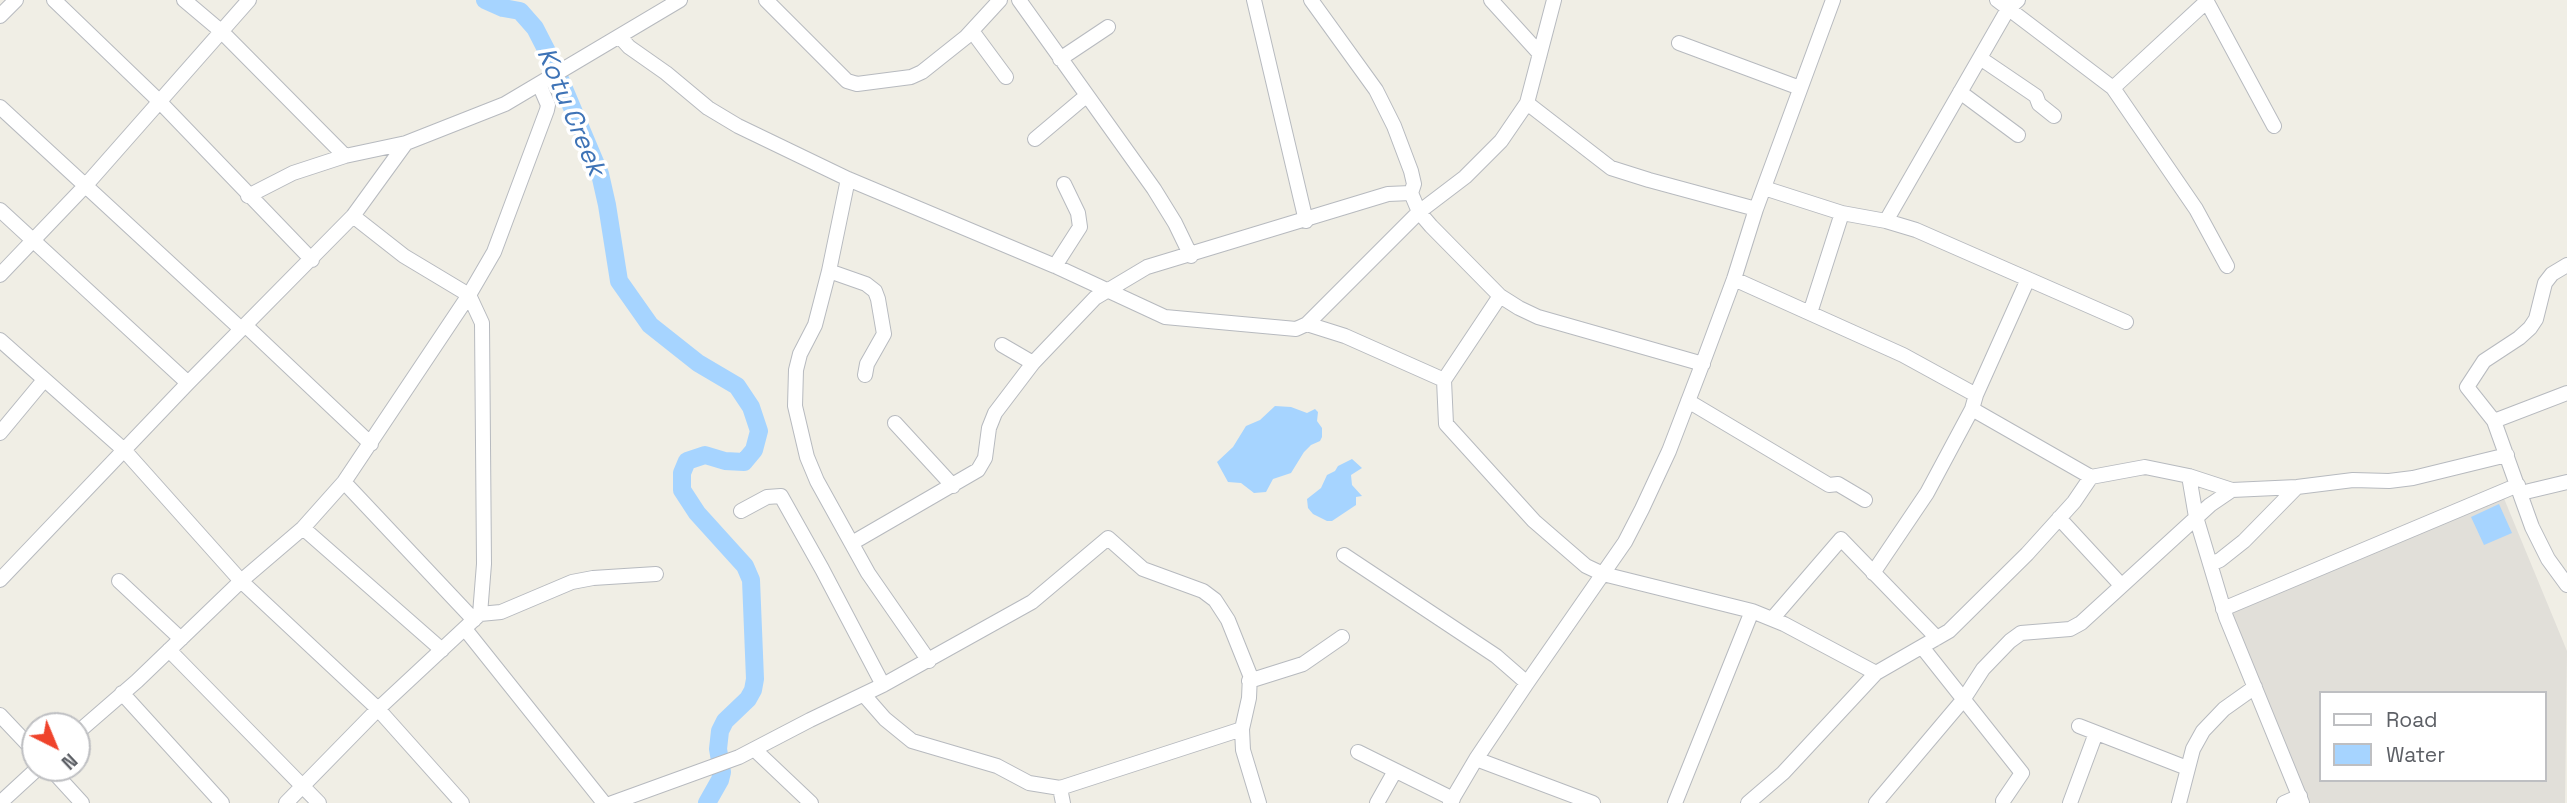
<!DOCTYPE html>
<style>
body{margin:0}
#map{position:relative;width:2567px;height:803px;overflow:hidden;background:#f0eee5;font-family:"Space Grotesk",sans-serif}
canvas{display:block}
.legend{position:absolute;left:2319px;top:691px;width:228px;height:91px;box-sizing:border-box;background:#fff;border:2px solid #bebfc2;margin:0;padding:9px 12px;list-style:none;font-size:21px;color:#5d6066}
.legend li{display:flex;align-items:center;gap:14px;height:35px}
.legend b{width:35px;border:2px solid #bebfc2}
.north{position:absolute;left:21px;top:712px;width:70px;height:70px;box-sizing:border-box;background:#fff;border:2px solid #bebfc2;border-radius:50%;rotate:137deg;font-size:19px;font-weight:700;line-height:28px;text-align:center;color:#5d6066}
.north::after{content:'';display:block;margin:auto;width:24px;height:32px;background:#ef432b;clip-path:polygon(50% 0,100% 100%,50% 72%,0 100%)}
</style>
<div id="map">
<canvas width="2567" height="803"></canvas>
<ul class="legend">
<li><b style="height:9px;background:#fff"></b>Road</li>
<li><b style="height:19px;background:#a6d4ff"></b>Water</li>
</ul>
<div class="north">N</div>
</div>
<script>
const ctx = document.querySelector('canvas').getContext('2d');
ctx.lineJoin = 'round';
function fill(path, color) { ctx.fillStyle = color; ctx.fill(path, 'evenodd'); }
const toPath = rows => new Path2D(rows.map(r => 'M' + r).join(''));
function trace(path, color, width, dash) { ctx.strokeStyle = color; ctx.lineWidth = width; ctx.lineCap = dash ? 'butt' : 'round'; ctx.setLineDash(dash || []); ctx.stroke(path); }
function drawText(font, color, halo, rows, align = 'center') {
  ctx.font = font + ' "Space Grotesk",sans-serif'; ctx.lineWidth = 7; ctx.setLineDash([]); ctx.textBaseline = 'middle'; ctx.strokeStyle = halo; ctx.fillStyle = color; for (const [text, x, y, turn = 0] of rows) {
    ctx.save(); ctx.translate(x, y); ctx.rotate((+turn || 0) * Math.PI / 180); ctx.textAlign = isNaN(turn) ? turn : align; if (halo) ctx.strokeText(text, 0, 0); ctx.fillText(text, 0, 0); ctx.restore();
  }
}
const industrial = toPath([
 [2503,496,2567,651,2565,803,2309,803,2227,613],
 [2320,693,2544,693,2544,780,2320,780]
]);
const water = toPath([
 [1275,406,1291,407,1307,413,1315,409,1318,412,1317,421,1322,428,1322,437,1320,441,1311,445,1304,452,1291,473,1273,479,1266,492,1254,493,1241,483,1228,482,1217,462,1233,447,1246,426,1260,420],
 [1352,459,1362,468,1351,475,1352,485,1362,496,1356,497,1356,505,1332,521,1327,521,1313,514,1308,508,1307,499,1321,488,1327,475,1335,471,1338,466],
 [2499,504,2512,533,2484,545,2471,517]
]);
const river = toPath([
 [485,0,503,8,520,11,535,28,554,65,600,174,607,205,619,281,650,325,698,363,737,386,751,407,759,431,754,450,744,462,725,461,705,455,687,461,682,473,682,490,697,513,745,566,751,580,755,679,753,690,748,699,725,721,720,731,718,749,722,772,720,780,707,803]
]);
const minor = toPath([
 [54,0,159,101,312,260],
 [184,0,222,32,345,156],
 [766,0,847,81,857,84,911,77,922,72,966,37,1000,0],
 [1019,0,1154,189,1175,223,1191,256],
 [1254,0,1306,221],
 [1311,0,1376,90,1394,126,1411,171,1414,184,1411,193],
 [1491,0,1540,54],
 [1997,0,2113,88,2196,209,2227,266],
 [2206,0,2274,126],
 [0,16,16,0],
 [972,31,1006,77],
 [620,37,629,47,666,73,708,108,738,126,848,179,1055,266,1165,317,1296,329,1307,324,1419,212,1465,177,1501,141,1527,103,1554,0],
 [1679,43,1800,88],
 [1980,58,2036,96,2039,104,2054,116],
 [1060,59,1108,27],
 [2113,88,2207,1],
 [1960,92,2018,135],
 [1527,103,1611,168,1649,180,1756,209],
 [0,107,241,329],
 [1035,139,1086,96],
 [848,179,829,271,866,284,875,291,878,299,884,334,867,364,865,375],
 [1764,188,1842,213,1886,221,1916,230,2126,322],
 [248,196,293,173,345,156,406,143,505,104,680,0],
 [0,210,188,383],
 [353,216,404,256,469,295,482,323,484,564,480,614],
 [1886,221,2008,9,2018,0],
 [2567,265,2552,274,2545,283,2536,319,2530,328,2519,338,2484,361,2467,387,2494,421,2532,527,2548,559,2567,585],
 [1055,266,1080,227,1078,213,1064,184],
 [829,271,815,325,800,354,796,370,795,406,807,457,817,481,868,573,929,661],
 [0,275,86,185,249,0],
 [1734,279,1903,355,1976,395],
 [1500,296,1444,380,1446,424,1534,521,1586,566,1603,574,1752,611,1784,624,1876,673,1949,631,2027,554,2074,502,2091,477],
 [1810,313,1842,213],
 [1307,324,1345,336,1444,380],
 [245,325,371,444],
 [0,340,124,450,241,581,378,709,462,803],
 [1002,345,1033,363],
 [1688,401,1829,485,1838,484,1865,500],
 [1972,409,2091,477,2145,467,2189,476,2232,490,2297,487,2353,480,2389,481,2413,478,2507,455],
 [2494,421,2567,393],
 [895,423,953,486],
 [0,433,44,380],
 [2189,476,2196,517,2226,617,2302,803],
 [344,482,474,620],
 [2521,493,2567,482],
 [741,511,767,497,781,496,822,569,883,685],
 [2059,518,2121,585],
 [303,528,442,650],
 [852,543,978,470,985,458,989,428,995,413,1033,363,1095,298,1147,267,1388,194,1411,193,1419,212,1431,226,1500,296,1519,308,1538,317,1703,364],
 [1344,555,1496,656,1527,683],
 [2211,564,2220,560,2244,541,2297,487],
 [1873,573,1927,493,1972,409,1976,395,2028,279],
 [0,580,188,383,353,216,406,143],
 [119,581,181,639],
 [2223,609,2518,485],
 [1772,619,1841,539,1937,638],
 [465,629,604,803],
 [1922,647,2022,773,2003,801],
 [169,650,319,803],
 [1249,681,1303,664,1342,637],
 [122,693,222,803],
 [864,695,885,719,912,741,997,766,1029,783,1060,788,1242,729],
 [0,715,35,752],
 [2079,726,2187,768],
 [77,733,137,681,241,581,303,528,344,482,469,295,494,252,547,110,548,105,539,84],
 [755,750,811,803],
 [1358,752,1453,799],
 [1476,759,1593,803],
 [50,768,82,803],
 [1060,788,1063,803],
 [0,803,38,768],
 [286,803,378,709,480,614,501,612,572,582,593,578,656,574],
 [612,803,739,757,810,720,883,685,1032,602,1108,538,1143,569,1203,591,1215,600,1228,620,1250,675,1249,698,1242,729,1243,750,1259,803],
 [1377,803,1395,771],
 [1450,803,1476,759,1527,683,1625,542,1642,509,1669,451,1705,357,1734,279,1756,209,1833,0],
 [1675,803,1752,611],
 [1748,803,1783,773,1876,673],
 [1876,803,1963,700,1983,669,2010,641,2021,633,2070,629,2081,623,2210,505,2232,490],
 [2070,803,2096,733],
 [2179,803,2193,749,2203,731,2224,709,2255,687],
 [2284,803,2300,796]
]);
const waterNames = [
 ["Kotu Creek",570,112,67]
];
fill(industrial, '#e1dfd9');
fill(water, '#a6d4ff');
trace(river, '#a6d4ff', 18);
trace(minor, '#b7babf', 16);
trace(minor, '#fff', 14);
drawText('italic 26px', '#3e73b6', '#fff', waterNames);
</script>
